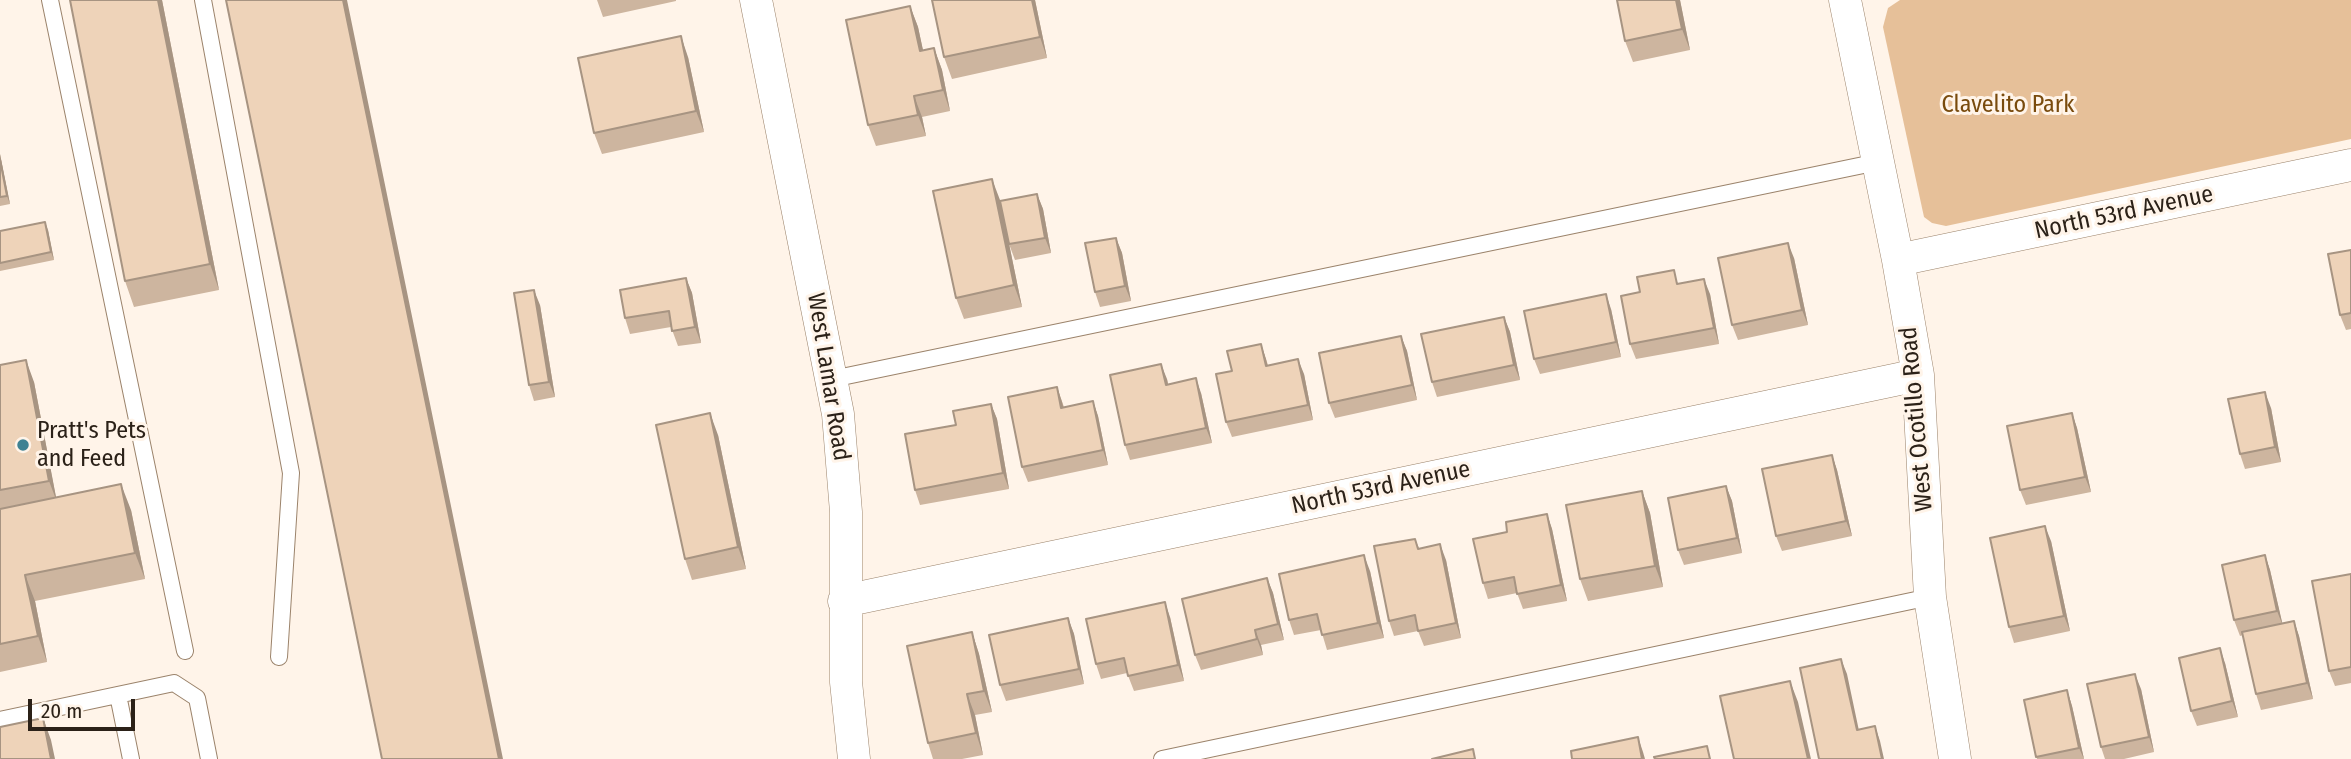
<!DOCTYPE html>
<style>
body{margin:0}
#map{position:relative;width:2351px;height:759px;overflow:hidden;background:#fff4e9;font-family:"Fira Sans Condensed",sans-serif}
canvas{display:block}
.scale{position:absolute;left:28px;top:699px;width:107px;height:32px;box-sizing:border-box;border:4px solid #2b2118;border-top:0;padding-left:9px;font-size:21px;line-height:24px;white-space:nowrap;color:#2b2118;-webkit-text-stroke:5px #fff4e9;paint-order:stroke}
</style>
<div id="map">
<canvas width="2351" height="759"></canvas>
<div class="scale">20 m</div>
</div>
<script>
const ctx = document.querySelector('canvas').getContext('2d');
ctx.lineJoin = 'round';
function fill(path, color) { ctx.fillStyle = color; ctx.fill(path, 'evenodd'); }
const toPath = rows => new Path2D(rows.map(r => 'M' + r).join(''));
function trace(path, color, width, dash) { ctx.strokeStyle = color; ctx.lineWidth = width; ctx.lineCap = dash ? 'butt' : 'round'; ctx.setLineDash(dash || []); ctx.stroke(path); }
function drawText(font, color, halo, rows, align = 'center') {
  ctx.font = font + ' "Fira Sans Condensed",sans-serif'; ctx.lineWidth = 6; ctx.setLineDash([]); ctx.textBaseline = 'middle'; ctx.strokeStyle = halo; ctx.fillStyle = color; for (const [text, x, y, turn = 0] of rows) {
    ctx.save(); ctx.translate(x, y); ctx.rotate((+turn || 0) * Math.PI / 180); ctx.textAlign = isNaN(turn) ? turn : align; if (halo) ctx.strokeText(text, 0, 0); ctx.fillText(text, 0, 0); ctx.restore();
  }
}
const green = toPath([
 [1900,0,2351,0,2351,139,1946,226,1932,223,1924,217,1883,27,1888,8]
]);
const service = toPath([
 [50,0,185,651],
 [203,0,291,473,279,657],
 [832,379,1878,162],
 [118,695,131,759],
 [0,720,174,683,197,698,209,759],
 [1162,759,1930,597]
]);
const minor = toPath([
 [756,0,838,414,846,512,846,682,854,759],
 [1845,0,1898,260,1918,375,1930,597,1955,759],
 [1898,260,2351,165],
 [844,601,1918,375]
]);
const wall = toPath([
 [162,0,219,290,134,307,125,281],
 [597,0,676,0,676,1,603,17],
 [932,0,1035,0,1047,58,952,79,944,57],
 [1680,0,1690,50,1633,62,1625,41],
 [910,6,918,27,923,51,934,48,942,70,950,111,922,117,926,136,876,146,868,125],
 [688,57,704,132,602,154,594,133],
 [0,154,10,204,0,206],
 [1037,194,1043,209,1051,253,1015,260,1009,244],
 [1000,200,1022,307,964,319,956,298],
 [48,230,54,260,0,271,0,231],
 [1116,238,1122,253,1131,301,1100,307,1095,292],
 [2351,250,2351,329,2346,330,2340,315],
 [1794,258,1808,325,1738,340,1732,325],
 [686,278,692,293,701,343,678,346,671,327,630,334,625,318],
 [1679,283,1710,294,1719,344,1636,359,1630,344],
 [540,305,555,397,534,401,529,385],
 [1611,309,1621,357,1540,374,1534,359],
 [1504,317,1510,332,1520,380,1437,397,1432,382],
 [1401,336,1407,351,1417,400,1335,418,1329,403],
 [1261,344,1268,365,1304,374,1313,420,1232,437,1226,422,1232,371],
 [0,365,34,382,56,498,131,510,145,579,35,601,47,662,0,672],
 [1167,379,1168,384,1201,393,1212,443,1130,460,1125,445],
 [1057,387,1064,407,1093,401,1098,416,1108,465,1028,482,1022,467],
 [991,404,997,419,1009,489,920,505,915,490,956,425],
 [2271,408,2281,462,2245,469,2240,454],
 [2072,413,2077,428,2091,492,2026,505,2020,490],
 [718,435,746,569,692,580,685,559],
 [1832,455,1837,470,1852,536,1782,551,1776,536],
 [1726,486,1732,501,1742,553,1684,565,1678,550],
 [1642,491,1650,513,1663,587,1588,601,1580,579],
 [1547,514,1552,529,1567,601,1523,609,1517,593,1488,599,1483,583,1507,532],
 [1415,539,1419,548,1446,560,1461,638,1424,646,1418,631,1394,636,1389,621],
 [2051,541,2070,631,2014,643,2009,627],
 [2265,555,2270,570,2282,623,2294,621,2299,636,2313,699,2261,710,2256,694,2243,635,2240,636,2234,620],
 [1370,571,1384,638,1327,650,1321,630,1294,635,1289,620],
 [2351,574,2351,683,2335,686,2329,671],
 [1267,578,1273,593,1284,640,1261,645,1263,655,1201,670,1195,655],
 [1170,617,1184,681,1134,691,1127,673,1101,679,1096,664],
 [1068,618,1074,634,1084,684,1006,701,1000,685],
 [972,632,979,654,992,712,975,715,983,755,962,759,933,759,928,743],
 [2225,663,2238,717,2197,726,2191,711],
 [2141,689,2154,752,2124,759,2105,759,2101,747],
 [2067,690,2072,706,2084,759,2037,759,2024,700]
]);
const shadedWall = toPath([
 [158,0,162,0,219,290,210,264],
 [343,0,347,0,503,759,499,759],
 [1032,0,1035,0,1047,58,1040,37],
 [1676,0,1680,0,1690,50,1682,29],
 [910,6,918,27,928,73,920,51],
 [681,36,688,57,704,132,696,111],
 [934,48,942,70,950,111,943,90],
 [914,96,922,117,926,136,918,115],
 [0,154,10,204,7,196,0,160],
 [992,179,1000,200,1022,307,1014,285],
 [1037,194,1043,209,1051,253,1045,238],
 [45,222,48,230,54,260,51,252],
 [1116,238,1122,253,1131,301,1125,286],
 [1788,243,1794,258,1808,325,1802,310],
 [686,278,692,293,701,343,695,327],
 [1704,279,1710,294,1719,344,1714,328],
 [534,290,540,305,555,397,549,382],
 [1606,294,1611,309,1621,357,1616,342],
 [1504,317,1510,332,1520,380,1514,365],
 [1401,336,1407,351,1417,400,1412,385],
 [1261,344,1266,359,1271,381,1266,366],
 [1298,359,1304,374,1313,420,1308,405],
 [26,360,34,382,57,502,49,481],
 [1161,364,1167,379,1171,400,1166,385],
 [1196,378,1201,393,1212,443,1206,428],
 [1057,387,1062,402,1067,423,1061,408],
 [2265,392,2271,408,2281,462,2275,447],
 [1093,401,1098,416,1108,465,1103,450],
 [991,404,997,419,1009,489,1003,473],
 [710,413,718,435,746,569,738,547],
 [2072,413,2077,428,2091,492,2085,477],
 [1832,455,1837,470,1852,536,1846,521],
 [121,484,131,510,145,579,135,553],
 [1726,486,1732,501,1742,553,1737,538],
 [1642,491,1650,513,1663,587,1655,566],
 [1547,514,1552,529,1567,601,1561,585],
 [2045,526,2051,541,2070,631,2064,616],
 [1440,544,1446,560,1461,638,1456,623],
 [1364,555,1370,571,1384,638,1378,623],
 [2265,555,2270,570,2283,626,2277,611],
 [25,575,35,601,47,662,38,636],
 [1267,578,1273,593,1284,640,1278,624],
 [1165,602,1170,617,1184,681,1178,665],
 [1068,618,1074,634,1084,684,1079,669],
 [2294,621,2299,636,2313,699,2307,683],
 [1255,630,1261,645,1263,655,1257,639],
 [972,632,979,654,992,712,984,691],
 [2220,648,2225,663,2238,717,2232,701],
 [1841,659,1847,674,1862,745,1857,730],
 [2135,674,2141,689,2154,752,2149,737],
 [1790,681,1798,702,1811,759,1808,759],
 [2067,690,2072,706,2084,759,2079,748],
 [967,694,975,715,983,755,976,733],
 [43,718,51,740,55,759,51,759],
 [1875,726,1880,741,1884,759,1882,759],
 [1638,737,1643,752,1645,759,1642,759]
]);
const building = toPath([
 [70,0,158,0,210,264,125,281,70,0],
 [226,0,343,0,499,759,382,759,226,0],
 [932,0,1032,0,1040,37,944,57,932,0],
 [1617,0,1676,0,1682,29,1625,41,1617,0],
 [910,6,920,51,934,48,943,90,914,96,918,115,868,125,846,20,910,6],
 [681,36,696,111,594,133,578,58,681,36],
 [0,160,7,196,0,197,0,160],
 [992,179,1014,285,956,298,933,191,992,179],
 [1037,194,1045,238,1009,244,1000,201,1037,194],
 [45,222,51,252,0,263,0,231,45,222],
 [1116,238,1125,286,1095,292,1085,243,1116,238],
 [1788,243,1802,310,1732,325,1718,258,1788,243],
 [2351,250,2351,313,2340,315,2328,254,2351,250],
 [1674,270,1677,284,1704,279,1714,328,1630,344,1621,296,1640,292,1637,277,1674,270],
 [686,278,695,327,672,331,669,311,625,318,620,290,686,278],
 [534,290,549,382,529,385,514,293,534,290],
 [1606,294,1616,342,1534,359,1524,311,1606,294],
 [1504,317,1514,365,1432,382,1421,334,1504,317],
 [1401,336,1412,385,1329,403,1319,353,1401,336],
 [1261,344,1266,366,1298,359,1308,405,1226,422,1216,374,1232,371,1227,351,1261,344],
 [26,360,49,481,0,490,0,365,26,360],
 [1161,364,1166,385,1196,378,1206,428,1125,445,1110,375,1161,364],
 [1057,387,1061,408,1093,401,1103,450,1022,467,1008,397,1057,387],
 [2265,392,2275,447,2240,454,2228,399,2265,392],
 [991,404,1003,473,915,490,905,434,956,425,953,411,991,404],
 [710,413,738,547,685,559,656,425,710,413],
 [2072,413,2085,477,2020,490,2007,426,2072,413],
 [1832,455,1846,521,1776,536,1762,469,1832,455],
 [121,484,135,553,25,575,38,636,0,644,0,509,121,484],
 [1726,486,1737,538,1678,550,1668,498,1726,486],
 [1642,491,1655,566,1580,579,1566,505,1642,491],
 [1547,514,1561,585,1517,594,1514,577,1483,583,1473,539,1507,532,1506,522,1547,514],
 [2045,526,2064,616,2009,627,1990,538,2045,526],
 [1415,539,1418,549,1440,544,1456,623,1418,631,1415,615,1389,621,1374,546,1415,539],
 [1364,555,1378,623,1322,635,1317,614,1289,620,1279,574,1364,555],
 [2265,555,2277,611,2234,620,2222,565,2265,555],
 [2351,574,2351,667,2329,671,2312,581,2351,574],
 [1267,578,1278,624,1255,630,1257,639,1195,655,1182,599,1267,578],
 [1165,602,1178,665,1128,676,1124,658,1096,664,1086,619,1165,602],
 [1068,618,1079,669,1000,685,989,635,1068,618],
 [2294,621,2307,683,2256,694,2242,632,2294,621],
 [972,632,984,691,967,694,976,733,928,743,907,646,972,632],
 [2220,648,2232,701,2191,711,2179,658,2220,648],
 [1841,659,1857,730,1875,726,1882,759,1819,759,1800,668,1841,659],
 [2135,674,2149,737,2101,747,2087,684,2135,674],
 [1790,681,1808,759,1734,759,1720,696,1790,681],
 [2067,690,2079,748,2036,757,2024,700,2067,690],
 [43,718,51,759,0,759,0,727,43,718],
 [1638,737,1642,759,1572,759,1571,751,1638,737],
 [1707,746,1710,759,1655,759,1654,757,1707,746],
 [1473,749,1475,759,1432,759,1473,749]
]);
const markers = [
 [23,445,7,"#3f8293"]
];
const parkNames = [
 ["Clavelito Park",2008,105]
];
const streetNames = [
 ["North 53rd Avenue",2124,213,-12],
 ["West Lamar Road",828,377,81],
 ["West Ocotillo Road",1917,419,-95],
 ["North 53rd Avenue",1381,488,-12]
];
const poiNames = [
 ["Pratt's Pets",37,431],
 ["and Feed",37,459]
];
fill(green, '#e6c099');
trace(service, '#9b836b', 18);
trace(minor, '#9b836b', 33);
trace(service, '#fff', 16);
trace(minor, '#fff', 32);
fill(wall, '#cdb59f');
fill(shadedWall, '#a79482');
fill(building, '#eed3b9');
trace(building, '#a79482', 2);
for (const [x, y, r, color] of markers) { const dot = new Path2D(); dot.arc(x, y, r, 0, 2 * Math.PI); ctx.fillStyle = color; ctx.fill(dot); trace(dot, '#fff4e9', 2.5); }
drawText('24px', '#794b0d', '#fff4e9', parkNames);
drawText('24px', '#2b2118', '#fff4e9', streetNames);
drawText('24px', '#2b2118', '#fff4e9', poiNames, 'left');
</script>
